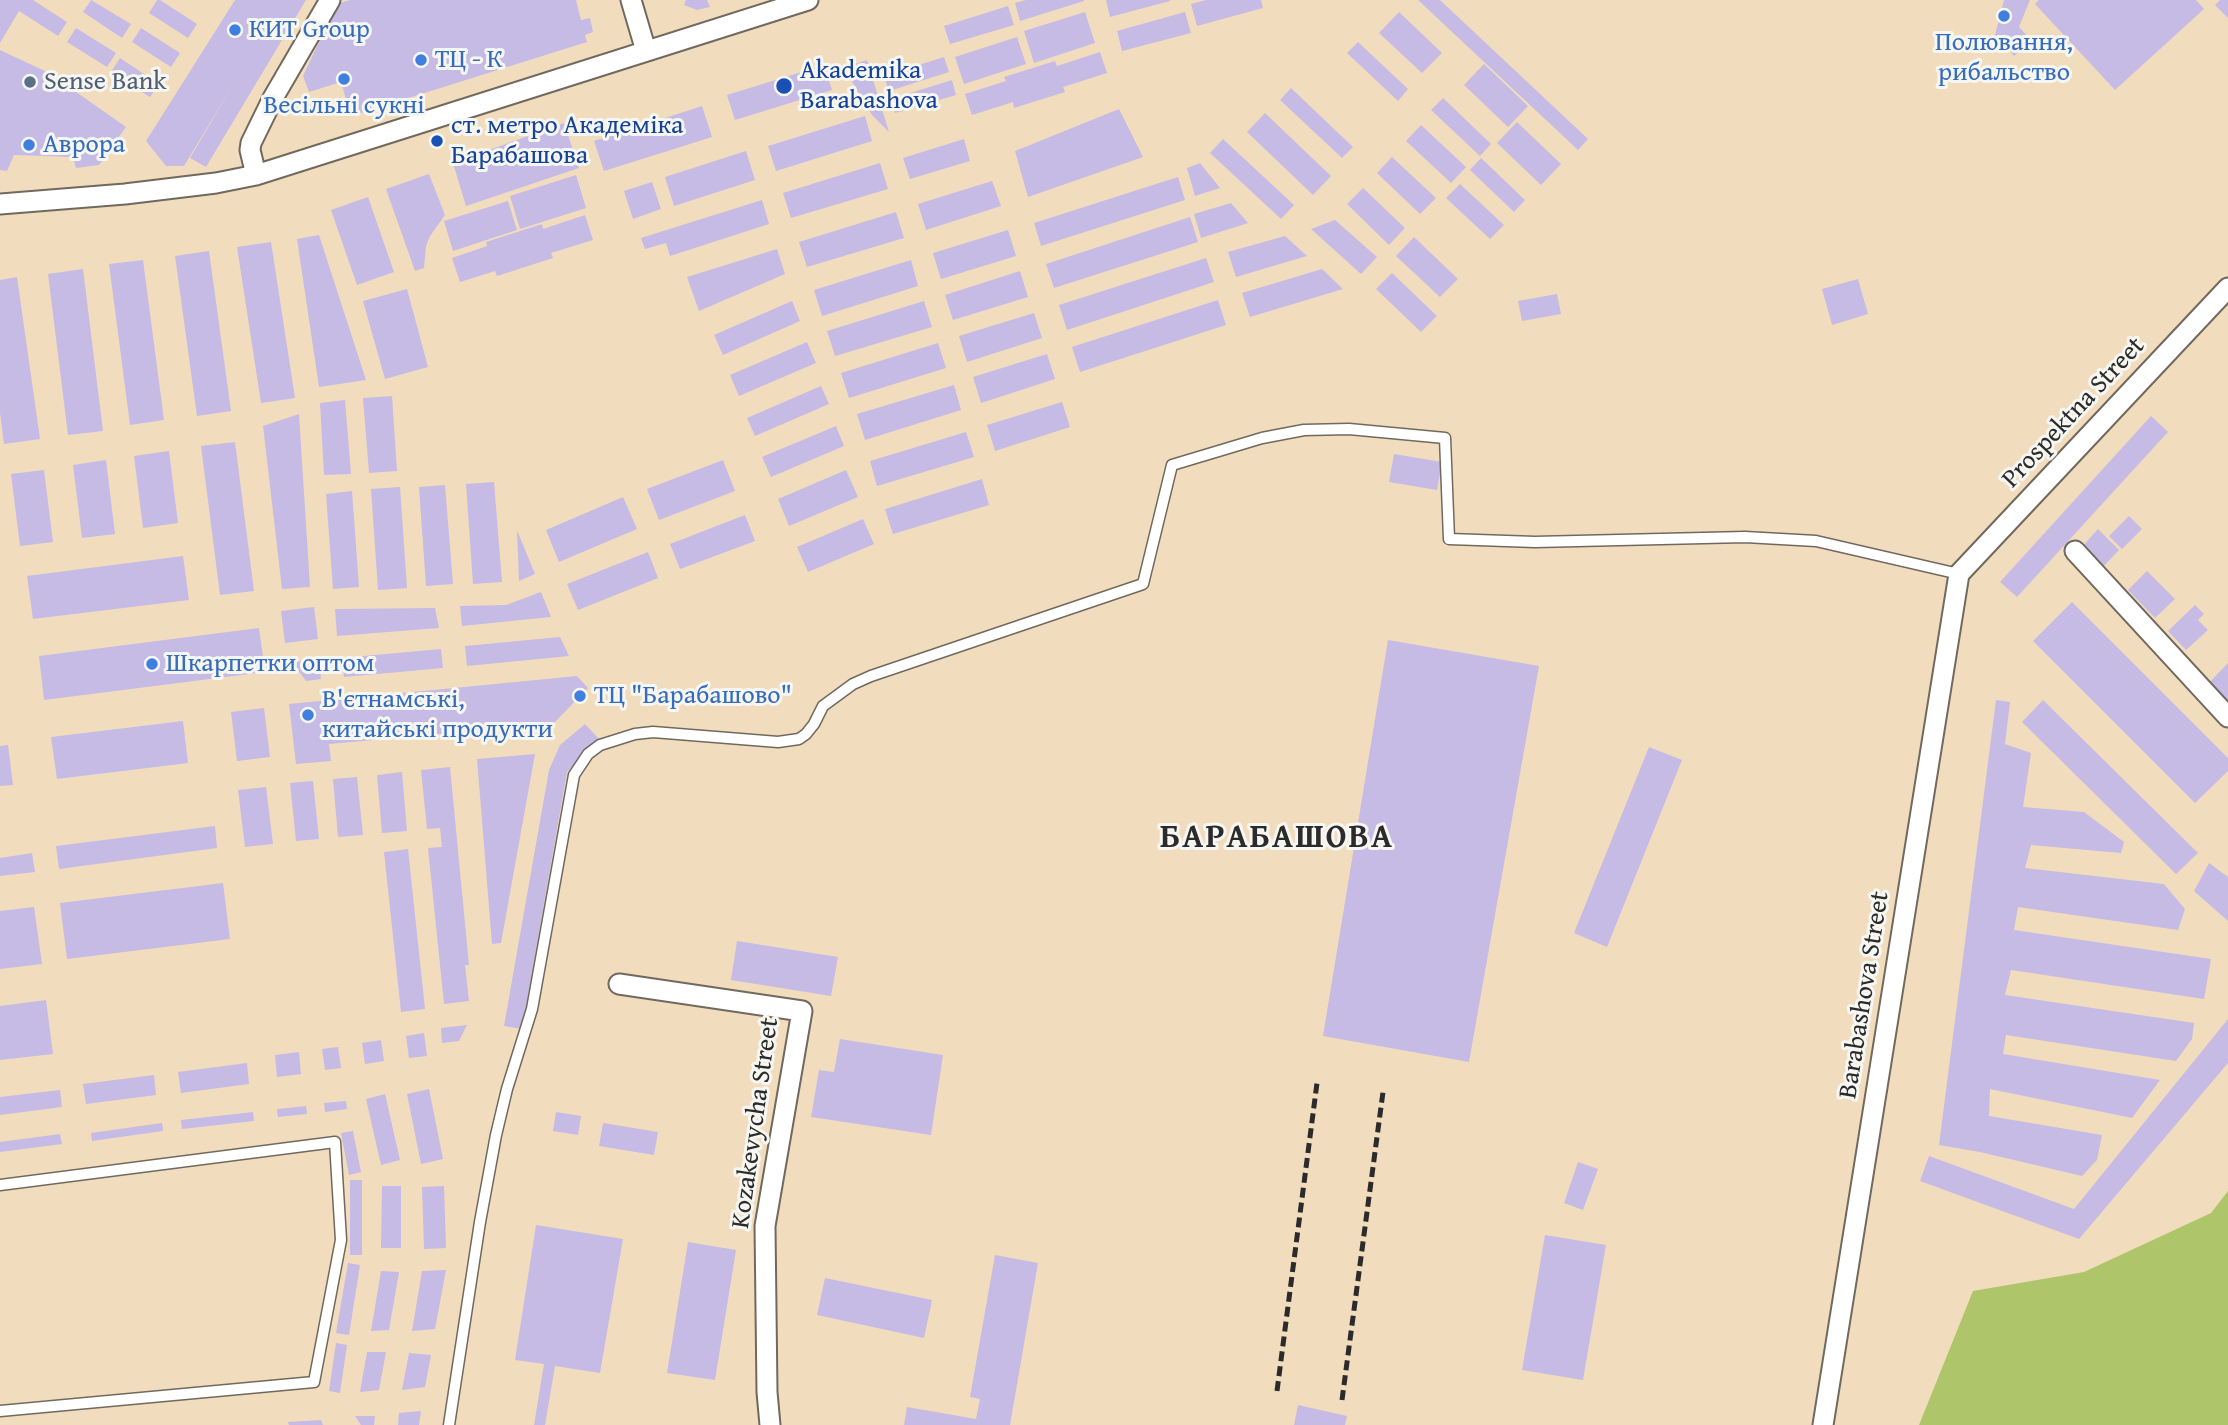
<!DOCTYPE html>
<meta charset="utf-8">
<style>
body{margin:0}
canvas{display:block;background:#f2dcbe}
</style>
<canvas width="2228" height="1425"></canvas>
<script>
const ctx = document.querySelector('canvas').getContext('2d');
ctx.lineJoin = 'round';
function fill(path, color) { ctx.fillStyle = color; ctx.fill(path, 'evenodd'); }
const toPath = rows => new Path2D(rows.map(r => 'M' + r).join(''));
function trace(path, color, width, dash) { ctx.strokeStyle = color; ctx.lineWidth = width; ctx.lineCap = dash ? 'butt' : 'round'; ctx.setLineDash(dash || []); ctx.stroke(path); }
function drawText(font, color, halo, rows, align = 'center') {
  ctx.font = font + ' "Gentium Book Plus",serif'; ctx.lineWidth = 6; ctx.setLineDash([]); ctx.textBaseline = 'middle'; ctx.strokeStyle = halo; ctx.fillStyle = color; for (const [text, x, y, turn = 0] of rows) {
    ctx.save(); ctx.translate(x, y); ctx.rotate((+turn || 0) * Math.PI / 180); ctx.textAlign = isNaN(turn) ? turn : align; if (halo) ctx.strokeText(text, 0, 0); ctx.fillText(text, 0, 0); ctx.restore();
  }
}
const green = toPath([
 [2228,1191,2228,1425,1919,1425,1973,1291,2084,1272,2211,1213]
]);
const building = toPath([
 [0,0,33,0,67,22,58,36,19,11,0,43],
 [91,0,131,24,122,38,83,12],
 [157,0,160,0,197,24,188,38,149,13],
 [235,0,306,0,206,167,190,158,234,83,184,166,166,166,146,141],
 [350,0,576,0,581,20,590,18,593,32,585,35,587,42,351,116,341,82,309,92,303,76,337,4],
 [686,0,707,0,710,7,697,10,684,5],
 [1026,0,1084,0,1084,1,1020,21,1015,3],
 [1106,0,1170,0,1170,1,1110,17],
 [1206,0,1261,0,1263,8,1197,26,1191,4],
 [1418,0,1440,0,1588,139,1578,150],
 [2004,0,2030,0,2019,27,2031,40,2014,56,1995,35],
 [2039,0,2196,0,2204,9,2115,90,2035,4],
 [2220,0,2228,0,2228,18,2215,5],
 [1008,6,1014,25,950,44,944,26],
 [1085,12,1095,43,1034,63,1024,31],
 [1185,12,1191,33,1122,51,1117,31],
 [1399,12,1442,53,1422,73,1379,33],
 [76,28,116,53,107,67,67,42],
 [141,28,180,53,171,67,132,42],
 [1017,37,1026,64,964,84,955,57],
 [1358,42,1408,89,1398,101,1347,53],
 [0,50,49,73,126,127,99,165,76,168,73,157,14,155,7,171,0,170],
 [1100,52,1107,73,1063,87,1065,92,1014,108,1013,102,972,115,965,94,1006,81,1004,77,1055,61,1057,66],
 [944,57,949,72,889,91,884,76],
 [120,58,159,84,150,97,111,72],
 [867,60,889,132,872,115,844,68],
 [1484,64,1528,106,1508,127,1464,85],
 [824,65,832,90,735,120,727,95],
 [952,80,956,95,895,113,891,99],
 [1291,88,1353,147,1342,158,1280,100],
 [1443,98,1491,144,1480,156,1431,110],
 [702,106,712,137,604,171,594,141],
 [1119,109,1143,157,1028,197,1015,151],
 [1265,113,1331,176,1313,195,1247,132],
 [865,116,872,141,776,171,768,146],
 [1517,122,1561,164,1541,185,1497,143],
 [564,123,579,168,466,206,453,163],
 [1421,125,1466,167,1451,183,1406,141],
 [964,139,970,161,910,179,903,158],
 [1223,139,1294,205,1281,219,1210,153],
 [746,151,755,180,674,206,665,177],
 [1392,157,1436,198,1420,214,1377,173],
 [1481,158,1525,200,1514,212,1470,170],
 [880,163,888,189,791,218,783,193],
 [1200,163,1220,188,1195,196,1187,168],
 [429,174,445,215,430,236,426,246,424,268,415,271,386,189],
 [576,175,586,208,520,229,510,196],
 [1178,177,1185,200,1041,246,1034,223],
 [992,181,1001,206,926,230,918,204],
 [652,182,661,209,633,219,624,191],
 [1460,184,1504,225,1490,239,1446,198],
 [1363,188,1405,228,1389,245,1347,204],
 [368,197,394,272,357,285,331,210],
 [762,200,769,224,670,256,666,243,645,249,641,238],
 [508,201,517,230,453,251,444,221],
 [1231,203,1248,223,1201,238,1194,214],
 [896,212,904,238,807,267,799,242],
 [585,215,593,240,551,253,553,258,497,276,495,271,460,282,452,258,487,246,486,242,542,224,543,229],
 [1190,217,1198,242,1054,288,1046,264],
 [1335,220,1377,257,1361,274,1311,229],
 [1008,230,1016,256,941,279,933,253],
 [319,235,366,380,319,387,297,239],
 [1285,236,1307,256,1236,277,1228,252],
 [1414,237,1458,279,1440,297,1396,256],
 [271,242,295,398,261,403,237,247],
 [777,249,785,274,699,311,687,277],
 [209,251,231,411,197,416,175,256],
 [1206,258,1214,282,1067,330,1059,305],
 [143,260,164,420,130,425,109,264],
 [911,260,918,286,822,316,814,290],
 [83,269,103,431,68,435,48,274],
 [1322,269,1343,289,1250,317,1242,293],
 [1020,271,1028,297,953,320,945,295],
 [1392,273,1437,316,1421,332,1376,289],
 [17,277,40,439,4,444,0,413,0,280],
 [1858,279,1868,314,1832,325,1822,289],
 [407,289,428,367,385,379,363,301],
 [1557,294,1561,314,1522,321,1518,301],
 [1218,300,1226,325,1080,372,1072,347],
 [792,301,800,321,723,355,714,335],
 [924,301,932,327,835,356,827,331],
 [1034,313,1042,338,967,362,959,336],
 [807,342,816,363,739,396,730,375],
 [938,343,946,368,849,398,841,373],
 [1047,354,1055,379,981,403,973,377],
 [954,385,961,410,865,440,857,414],
 [821,386,829,404,755,436,747,418],
 [392,396,397,471,369,473,363,398],
 [345,400,351,474,324,475,320,403],
 [1062,402,1070,427,995,451,987,425],
 [299,414,310,587,282,589,263,426],
 [2151,416,2168,432,2017,597,2000,582],
 [836,426,844,446,771,477,762,457],
 [966,432,974,457,877,486,870,461],
 [235,442,254,591,220,595,201,446],
 [169,451,178,523,143,528,134,456],
 [1394,454,1442,462,1437,490,1389,482],
 [106,460,115,534,82,538,73,465],
 [723,460,735,491,659,520,647,489],
 [44,470,53,542,20,546,11,474],
 [846,470,858,497,789,526,778,499],
 [982,479,989,505,893,534,885,509],
 [494,482,502,582,473,584,466,484],
 [445,485,453,584,426,586,419,487],
 [400,487,407,588,378,590,371,489],
 [352,491,359,587,333,589,326,494],
 [623,497,637,529,559,562,546,530],
 [745,515,755,541,680,569,670,544],
 [2129,516,2142,529,2122,549,2109,536],
 [863,519,874,544,808,572,797,547],
 [2098,529,2119,550,2100,570,2079,550],
 [517,530,535,574,519,581],
 [648,552,658,578,578,610,567,584],
 [183,556,189,600,33,619,27,576],
 [2147,571,2175,599,2155,618,2128,590],
 [541,592,551,617,462,626,460,606,506,605],
 [2072,602,2228,758,2228,771,2195,803,2033,641],
 [2195,605,2204,614,2198,620,2208,630,2186,650,2168,631],
 [314,607,318,639,285,643,281,611],
 [435,608,439,628,337,636,335,609],
 [259,628,265,672,44,700,39,656],
 [560,637,569,656,467,666,465,646],
 [1388,640,1539,666,1469,1062,1323,1036],
 [441,649,443,668,344,677,342,658],
 [319,659,321,679,306,681,292,662],
 [2228,663,2228,709,2205,687],
 [577,676,588,688,553,724,329,744,331,761,296,764,289,704],
 [1996,700,2010,702,2005,744,2031,753,2023,807,2084,812,2124,842,2121,853,2031,845,2025,868,2164,884,2185,909,2178,930,2018,907,2014,930,2211,959,2204,999,2011,970,2005,995,2194,1023,2192,1039,2176,1061,2006,1035,2003,1054,2160,1080,2132,1118,1990,1089,1989,1116,2102,1135,2097,1160,2082,1176,1980,1152,1939,1145],
 [2043,700,2198,853,2176,874,2022,722],
 [264,708,270,757,237,761,231,712],
 [183,721,188,763,57,779,51,737],
 [585,724,600,740,567,772,522,1029,504,1026,549,770,560,745],
 [8,745,13,785,0,786,0,746],
 [1649,747,1682,760,1607,947,1574,933],
 [535,754,501,943,492,944,477,759],
 [450,767,469,965,465,965,469,1001,444,1004,428,848,442,847,440,828,427,829,421,770],
 [402,772,407,831,382,833,377,775],
 [357,777,363,835,338,837,333,779],
 [313,781,319,839,296,841,290,783],
 [266,787,273,844,245,847,238,790],
 [215,826,217,848,59,869,56,846],
 [408,849,425,1009,401,1012,384,852],
 [32,853,35,872,0,876,0,858],
 [2209,863,2228,877,2228,921,2194,891],
 [223,883,230,939,67,959,60,903],
 [34,907,42,964,0,969,0,911],
 [737,941,838,957,831,996,731,980],
 [46,1000,53,1054,0,1060,0,1006],
 [2228,1019,2228,1063,2079,1239,1920,1181,1929,1156,2074,1209],
 [467,1025,459,1041,442,1043,441,1028],
 [424,1033,427,1056,409,1058,406,1036],
 [840,1039,943,1055,931,1135,811,1117,819,1070,834,1072],
 [381,1040,384,1061,365,1064,362,1043],
 [338,1047,341,1068,325,1070,322,1049],
 [299,1052,301,1074,277,1077,275,1055],
 [247,1063,249,1084,181,1093,178,1072],
 [154,1075,156,1095,86,1104,83,1084],
 [429,1089,443,1159,421,1164,407,1094],
 [60,1090,62,1107,0,1115,0,1097],
 [385,1094,400,1160,381,1165,366,1099],
 [346,1101,347,1109,325,1112,324,1103],
 [306,1106,307,1114,278,1117,277,1109],
 [253,1112,254,1121,182,1129,181,1120],
 [556,1112,581,1116,578,1135,553,1131],
 [162,1123,163,1131,92,1141,91,1133],
 [603,1123,658,1132,654,1155,599,1146],
 [353,1131,361,1172,349,1175,341,1133],
 [60,1134,62,1144,0,1152,0,1142],
 [1578,1162,1598,1169,1583,1210,1564,1203],
 [350,1180,362,1180,362,1255,350,1255],
 [382,1186,401,1186,401,1248,381,1248],
 [444,1186,446,1248,424,1249,422,1187],
 [536,1225,623,1239,600,1373,555,1366,545,1425,534,1425,544,1364,515,1360],
 [1545,1235,1606,1245,1583,1380,1522,1370],
 [688,1242,736,1250,715,1380,667,1373],
 [995,1255,1038,1263,1010,1425,904,1425,907,1407,976,1419,980,1399,970,1397],
 [348,1263,360,1265,349,1335,336,1333],
 [446,1270,435,1329,412,1331,422,1271],
 [381,1271,399,1272,389,1330,371,1331],
 [825,1278,932,1300,924,1338,817,1315],
 [336,1343,347,1345,340,1393,329,1391],
 [367,1352,386,1352,379,1390,360,1392],
 [409,1353,431,1355,425,1387,402,1390],
 [1298,1405,1347,1416,1345,1425,1294,1425],
 [421,1411,419,1425,398,1425,399,1413],
 [355,1416,375,1416,374,1425,361,1425],
 [321,1420,323,1425,289,1425,288,1422]
]);
const service = toPath([
 [0,1185,335,1142,341,1240,314,1382,0,1411],
 [449,1425,480,1222,496,1135,507,1089,532,1009,574,775,588,754,600,745,635,734,653,732,778,742,799,739,806,734,814,724,823,706,853,684,871,676,1143,584,1172,465,1262,438,1304,430,1349,429,1445,438,1449,539,1535,542,1745,537,1816,541,1959,574]
]);
const minor = toPath([
 [631,0,646,51],
 [256,175,250,150,251,143,273,98,330,0],
 [0,204,125,194,216,183,256,175,808,0],
 [2075,551,2228,717],
 [619,984,802,1011,765,1226,767,1392,770,1425],
 [1823,1425,1959,574,2228,288]
]);
const rail = toPath([
 [1277,1391,1317,1083],
 [1342,1400,1383,1092]
]);
const markers = [
 [2004,16,7,"#3f7fe0"],
 [235,30,7,"#3f7fe0"],
 [421,60,7,"#3f7fe0"],
 [344,79,7,"#3f7fe0"],
 [30,82,7,"#5c6f8a"],
 [784,86,9,"#1a4fb4"],
 [437,141,7,"#1a4fb4"],
 [29,145,7,"#3f7fe0"],
 [152,664,7,"#3f7fe0"],
 [580,696,7,"#3f7fe0"],
 [308,715,7,"#3f7fe0"]
];
const shopNames = [
 ["КИТ Group",249,30],
 ["Полювання,",2004,43,"center"],
 ["рибальство",2004,73,"center"],
 ["ТЦ - К",435,60],
 ["Весільні сукні",344,106,"center"],
 ["Аврора",43,145],
 ["Шкарпетки оптом",166,664],
 ["ТЦ \"Барабашово\"",594,696],
 ["В'єтнамські,",322,700],
 ["китайські продукти",322,730]
];
const transitNames = [
 ["Akademіka",800,71],
 ["Barabashova",800,101],
 ["ст. метро Академіка",451,126],
 ["Барабашова",451,156]
];
const serviceNames = [
 ["Sense Bank",44,82]
];
const streetNames = [
 ["Prospektna Street",2074,413,-47],
 ["Barabashova Street",1865,995,-81],
 ["Kozakevycha Street",756,1123,-82]
];
const districtNames = [
 ["БАРАБАШОВА",1277,839]
];
fill(green, '#afc569');
fill(building, '#c5bbe5');
trace(service, '#71695e', 13);
trace(minor, '#71695e', 23);
trace(service, '#fff', 10);
trace(minor, '#fff', 19);
trace(rail, '#2b2b2b', 5, [10, 5]);
for (const [x, y, r, color] of markers) { const dot = new Path2D(); dot.arc(x, y, r, 0, 2 * Math.PI); ctx.fillStyle = color; ctx.fill(dot); trace(dot, '#f6f6f2', 2.5); }
drawText('26px', '#366cbe', '#f6f6f2', shopNames, 'left');
drawText('26px', '#164399', '#f6f6f2', transitNames, 'left');
drawText('26px', '#4e5e75', '#f6f6f2', serviceNames, 'left');
drawText('26px', '#2b2b2b', '#f6f6f2', streetNames);
ctx.letterSpacing = '2px';
drawText('bold 33px', '#2b2b2b', '#f6f6f2', districtNames);
ctx.letterSpacing = '0px';
</script>
